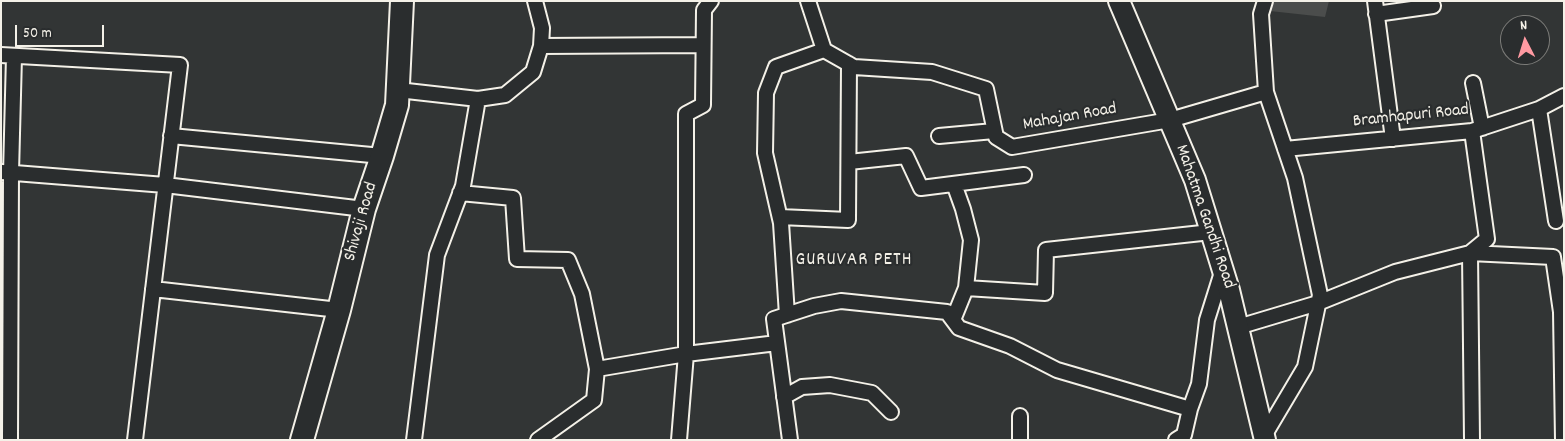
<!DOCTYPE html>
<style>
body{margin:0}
#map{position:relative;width:1565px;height:441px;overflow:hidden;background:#323535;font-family:Dekko,sans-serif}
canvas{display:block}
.frame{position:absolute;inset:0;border:2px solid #f4f1e8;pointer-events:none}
.north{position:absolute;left:1500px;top:15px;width:50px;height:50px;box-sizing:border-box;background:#2a2d2e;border:1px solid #7b7b78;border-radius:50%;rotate:355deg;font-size:14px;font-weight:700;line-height:20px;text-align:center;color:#f4f1e8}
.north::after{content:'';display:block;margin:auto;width:18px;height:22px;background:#ff9aa2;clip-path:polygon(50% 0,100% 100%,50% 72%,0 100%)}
.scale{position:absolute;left:15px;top:25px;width:89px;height:22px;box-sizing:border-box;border:2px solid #f4f1e8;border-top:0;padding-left:6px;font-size:15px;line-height:18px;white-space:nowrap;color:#f4f1e8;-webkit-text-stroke:4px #2a2d2e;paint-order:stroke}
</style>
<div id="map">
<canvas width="1565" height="441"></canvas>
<div class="frame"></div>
<div class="north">N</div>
<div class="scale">50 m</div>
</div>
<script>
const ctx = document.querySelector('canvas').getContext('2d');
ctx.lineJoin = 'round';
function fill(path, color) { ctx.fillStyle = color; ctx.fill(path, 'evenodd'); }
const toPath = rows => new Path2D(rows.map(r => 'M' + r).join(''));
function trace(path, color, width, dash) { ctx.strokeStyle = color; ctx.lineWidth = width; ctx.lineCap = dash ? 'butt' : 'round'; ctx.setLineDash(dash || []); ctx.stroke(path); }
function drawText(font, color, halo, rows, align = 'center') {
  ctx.font = font + ' Dekko,sans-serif'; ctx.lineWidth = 4.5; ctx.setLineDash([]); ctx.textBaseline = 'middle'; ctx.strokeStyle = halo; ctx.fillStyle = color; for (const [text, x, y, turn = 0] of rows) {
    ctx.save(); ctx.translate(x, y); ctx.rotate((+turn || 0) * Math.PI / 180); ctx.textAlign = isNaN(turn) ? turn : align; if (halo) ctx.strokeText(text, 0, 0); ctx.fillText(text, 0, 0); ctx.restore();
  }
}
const green = toPath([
 [1273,1,1329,1,1325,17,1270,11]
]);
const minor = toPath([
 [808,1,824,50,854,67,932,72,986,89,996,137,1012,147,1170,120,1266,92],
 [1375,1,1393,139],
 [1376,14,1433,6],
 [541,46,703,45],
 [1,55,180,65,135,440],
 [1473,83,1482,128],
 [398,90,478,99],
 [1539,109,1556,221],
 [1472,131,1487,239,1470,253,1472,440],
 [171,136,382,156],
 [939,136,994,131],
 [1285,149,1472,131,1539,109,1564,96],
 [849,162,906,156,921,188,1024,175],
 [2,172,165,185,364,209],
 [460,193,513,198,517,259,568,260,582,294,597,369,594,400,538,440],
 [780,217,848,220,849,64],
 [966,288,1045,293,1046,250,1211,232],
 [153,289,339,310],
 [787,315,781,223,765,153,766,93,776,67,824,50],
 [953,320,966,288,971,240,963,209,954,184],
 [1238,327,1318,303,1395,272,1470,253,1553,257,1561,312,1563,440],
 [597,369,686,354,777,343],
 [784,397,802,387,830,385,872,393,891,412],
 [1020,416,1020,440],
 [1264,436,1305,367,1320,295,1295,178,1266,92,1261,14,1265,1],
 [10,440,11,173,14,56],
 [414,440,437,255,463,186,478,99,505,95,533,72,541,46,542,28,535,1],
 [679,440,686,354,686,114,703,105,704,10,711,1],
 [790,440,774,319,814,306,841,301,947,312,959,328,1010,346,1057,370,1190,409],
 [1176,440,1184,435,1190,409,1199,384,1207,320,1223,269]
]);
const secondary = toPath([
 [1119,1,1195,180,1229,290,1265,440]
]);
const primary = toPath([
 [302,440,339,310,364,209,382,156,397,105,402,1]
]);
const streetNames = [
 ["Bramhapuri Road",1411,117,-6],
 ["Mahajan Road",1070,118,-10],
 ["Mahatma Gandhi Road",1204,217,71],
 ["Shivaji Road",362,222,-74]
];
const neighbourhoodNames = [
 ["GURUVAR PETH",854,261]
];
fill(green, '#4b4d4c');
trace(minor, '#f4f1e8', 18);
trace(secondary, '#f4f1e8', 24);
trace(primary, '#f4f1e8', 26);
trace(minor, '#2a2d2e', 14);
trace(secondary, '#2a2d2e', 20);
trace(primary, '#2a2d2e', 22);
drawText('18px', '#f4f1e8', '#2a2d2e', streetNames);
ctx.letterSpacing = '1px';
drawText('19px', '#f4f1e8', '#2a2d2e', neighbourhoodNames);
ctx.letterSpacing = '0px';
</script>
